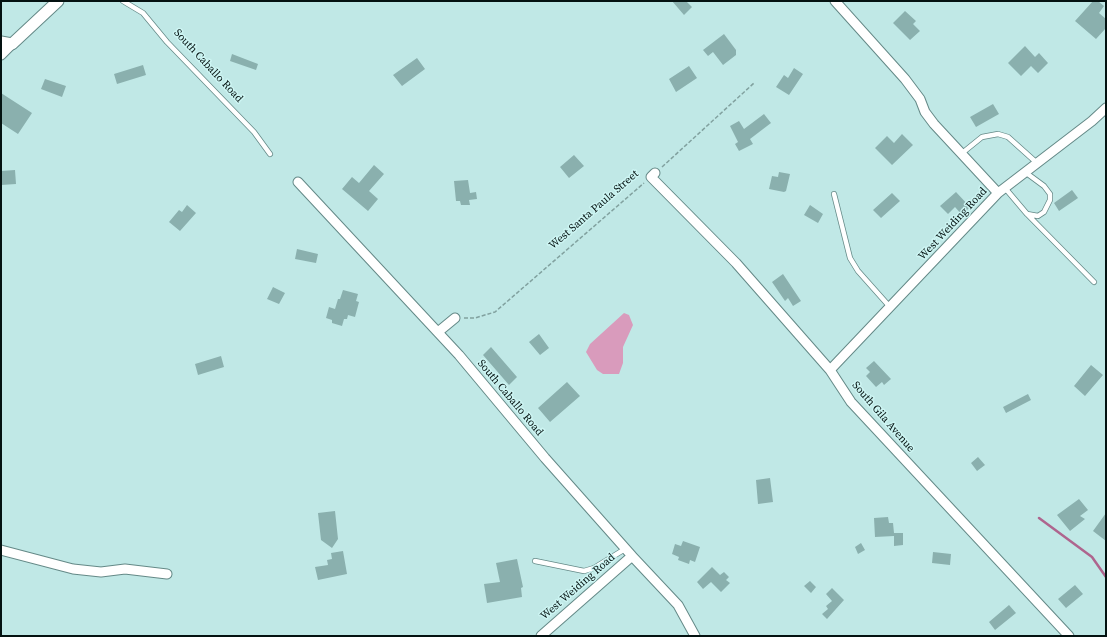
<!DOCTYPE html>
<style>
body{margin:0}
#map{position:relative;width:1107px;height:637px;overflow:hidden;background:#c0e8e6;font-family:"Source Serif 4",serif}
canvas{display:block}
.frame{position:absolute;inset:0;border:2px solid #041211;pointer-events:none}
</style>
<div id="map">
<canvas width="1107" height="637"></canvas>
<div class="frame"></div>
</div>
<script>
const ctx = document.querySelector('canvas').getContext('2d');
ctx.lineJoin = 'round';
function fill(path, color) { ctx.fillStyle = color; ctx.fill(path, 'evenodd'); }
const toPath = rows => new Path2D(rows.map(r => 'M' + r).join(''));
function trace(path, color, width, dash) { ctx.strokeStyle = color; ctx.lineWidth = width; ctx.lineCap = dash ? 'butt' : 'round'; ctx.setLineDash(dash || []); ctx.stroke(path); }
function drawText(font, color, halo, rows, align = 'center') {
  ctx.font = font + ' "Source Serif 4",serif'; ctx.lineWidth = 3; ctx.setLineDash([]); ctx.textBaseline = 'middle'; ctx.strokeStyle = halo; ctx.fillStyle = color; for (const [text, x, y, turn = 0] of rows) {
    ctx.save(); ctx.translate(x, y); ctx.rotate((+turn || 0) * Math.PI / 180); ctx.textAlign = isNaN(turn) ? turn : align; if (halo) ctx.strokeText(text, 0, 0); ctx.fillText(text, 0, 0); ctx.restore();
  }
}
const green = toPath([
 [624,313,629,315,633,325,623,347,623,363,619,374,603,374,597,370,586,352,590,344]
]);
const stream = toPath([
 [1039,518,1092,557,1106,577]
]);
const building = toPath([
 [672,1,686,1,692,7,684,15],
 [1093,1,1098,1,1104,6,1099,13,1106,19,1106,28,1096,39,1075,21],
 [905,11,916,21,913,24,920,31,910,40,893,23],
 [724,34,736,50,736,55,723,65,713,52,708,56,703,50],
 [1025,46,1035,57,1039,53,1048,63,1038,73,1031,66,1021,76,1008,63],
 [232,54,258,64,256,70,230,61],
 [417,58,425,69,402,86,393,75],
 [143,65,146,75,117,84,114,74],
 [689,66,697,78,676,92,669,79],
 [794,68,803,74,789,95,776,87,784,75,788,78],
 [45,79,66,86,62,97,41,89],
 [1,93,32,113,18,134,1,123],
 [993,104,999,114,976,127,970,117],
 [764,114,771,123,750,139,753,144,739,151,735,144,738,142,730,126,739,121,744,129],
 [902,134,913,145,892,165,875,148,887,136,894,143],
 [574,155,584,166,569,178,560,167],
 [374,165,384,174,369,191,378,199,368,211,342,189,352,177,359,183],
 [15,170,16,184,1,185,1,171],
 [779,172,790,174,786,191,784,192,769,189,772,176,778,177],
 [468,180,470,193,476,192,477,199,469,200,470,205,461,205,460,201,456,201,454,181],
 [1072,190,1078,198,1059,211,1054,203],
 [956,192,970,207,962,215,955,207,948,214,940,206],
 [892,193,900,201,881,218,873,210],
 [187,205,196,213,180,231,169,222,179,210,182,212],
 [810,205,823,214,818,223,804,215],
 [297,249,318,254,316,263,295,259],
 [783,274,801,301,793,306,788,298,785,301,772,282],
 [273,287,285,293,279,304,267,299],
 [343,290,358,294,356,301,359,302,355,317,348,315,347,319,344,319,342,326,332,323,332,320,326,318,329,307,335,309,338,299,340,299],
 [539,334,549,348,540,355,529,342],
 [491,347,517,377,509,385,483,355],
 [221,356,224,367,198,375,195,364],
 [874,361,891,379,884,385,882,382,876,387,866,376,870,372,866,368],
 [1091,365,1103,375,1085,396,1074,386],
 [567,382,580,396,550,422,538,408],
 [1028,394,1031,400,1006,413,1003,407],
 [978,457,985,465,977,471,971,463],
 [770,478,773,502,758,504,756,480],
 [1079,499,1088,510,1080,516,1085,519,1070,531,1057,515],
 [335,511,338,539,332,548,321,540,318,513],
 [1106,513,1106,541,1093,531],
 [888,517,889,523,893,523,894,533,903,533,903,545,894,546,894,536,875,537,874,518],
 [683,541,700,547,695,562,690,560,689,564,678,560,679,557,672,554,675,544,681,546],
 [861,543,865,550,858,554,855,547],
 [343,551,347,574,318,580,315,567,328,565,327,560,332,559,331,553],
 [933,552,951,554,950,565,932,563],
 [517,559,523,587,521,588,522,597,487,603,484,584,500,582,496,563],
 [712,567,720,575,724,572,729,577,726,580,730,583,721,592,711,582,703,589,697,582],
 [810,581,816,587,811,593,804,586],
 [1075,585,1083,594,1066,608,1058,599],
 [832,588,844,600,827,619,822,614,828,609,826,606,832,601,826,594],
 [1009,605,1016,613,995,630,989,622]
]);
const path = toPath([
 [662,167,754,83],
 [464,318,475,318,495,312,644,183]
]);
const service = toPath([
 [123,1,143,13,167,42,254,132,270,154],
 [961,154,982,137,998,134,1008,137,1037,163],
 [1025,172,1044,186,1050,194,1050,200,1044,212,1038,216,1027,214],
 [1005,188,1027,214,1094,282],
 [834,194,850,258,858,271,890,307],
 [535,561,584,571,594,568,625,549]
]);
const minor = toPath([
 [835,1,905,79,920,99,925,112,934,124,998,193],
 [1,55,12,44],
 [655,173,651,177,736,263,830,370,851,402,1069,636],
 [298,182,459,355,545,458,632,556,678,605,695,636],
 [438,332,455,318],
 [830,370,998,193,1092,121,1106,108],
 [1,550,73,569,101,572,125,569,167,574],
 [541,636,632,556]
]);
const tertiary = toPath([
 [1,42,12,44,58,1]
]);
const streetNames = [
 ["South Caballo Road",208,66,47],
 ["West Santa Paula Street",594,210,-41],
 ["West Weiding Road",953,224,-47],
 ["South Caballo Road",510,398,50],
 ["South Gila Avenue",883,417,49],
 ["West Weiding Road",578,587,-41]
];
fill(green, '#d99bbc');
trace(stream, '#ae658e', 2.5);
fill(building, '#8ab0ae');
trace(service, '#648987', 6);
trace(minor, '#648987', 11);
trace(tertiary, '#648987', 13);
trace(path, '#81a19f', 1.5, [4, 2]);
trace(service, '#fff', 4.5);
trace(minor, '#fff', 9);
trace(tertiary, '#fff', 11);
drawText('11px', '#041211', '#cdf5f3', streetNames);
</script>
